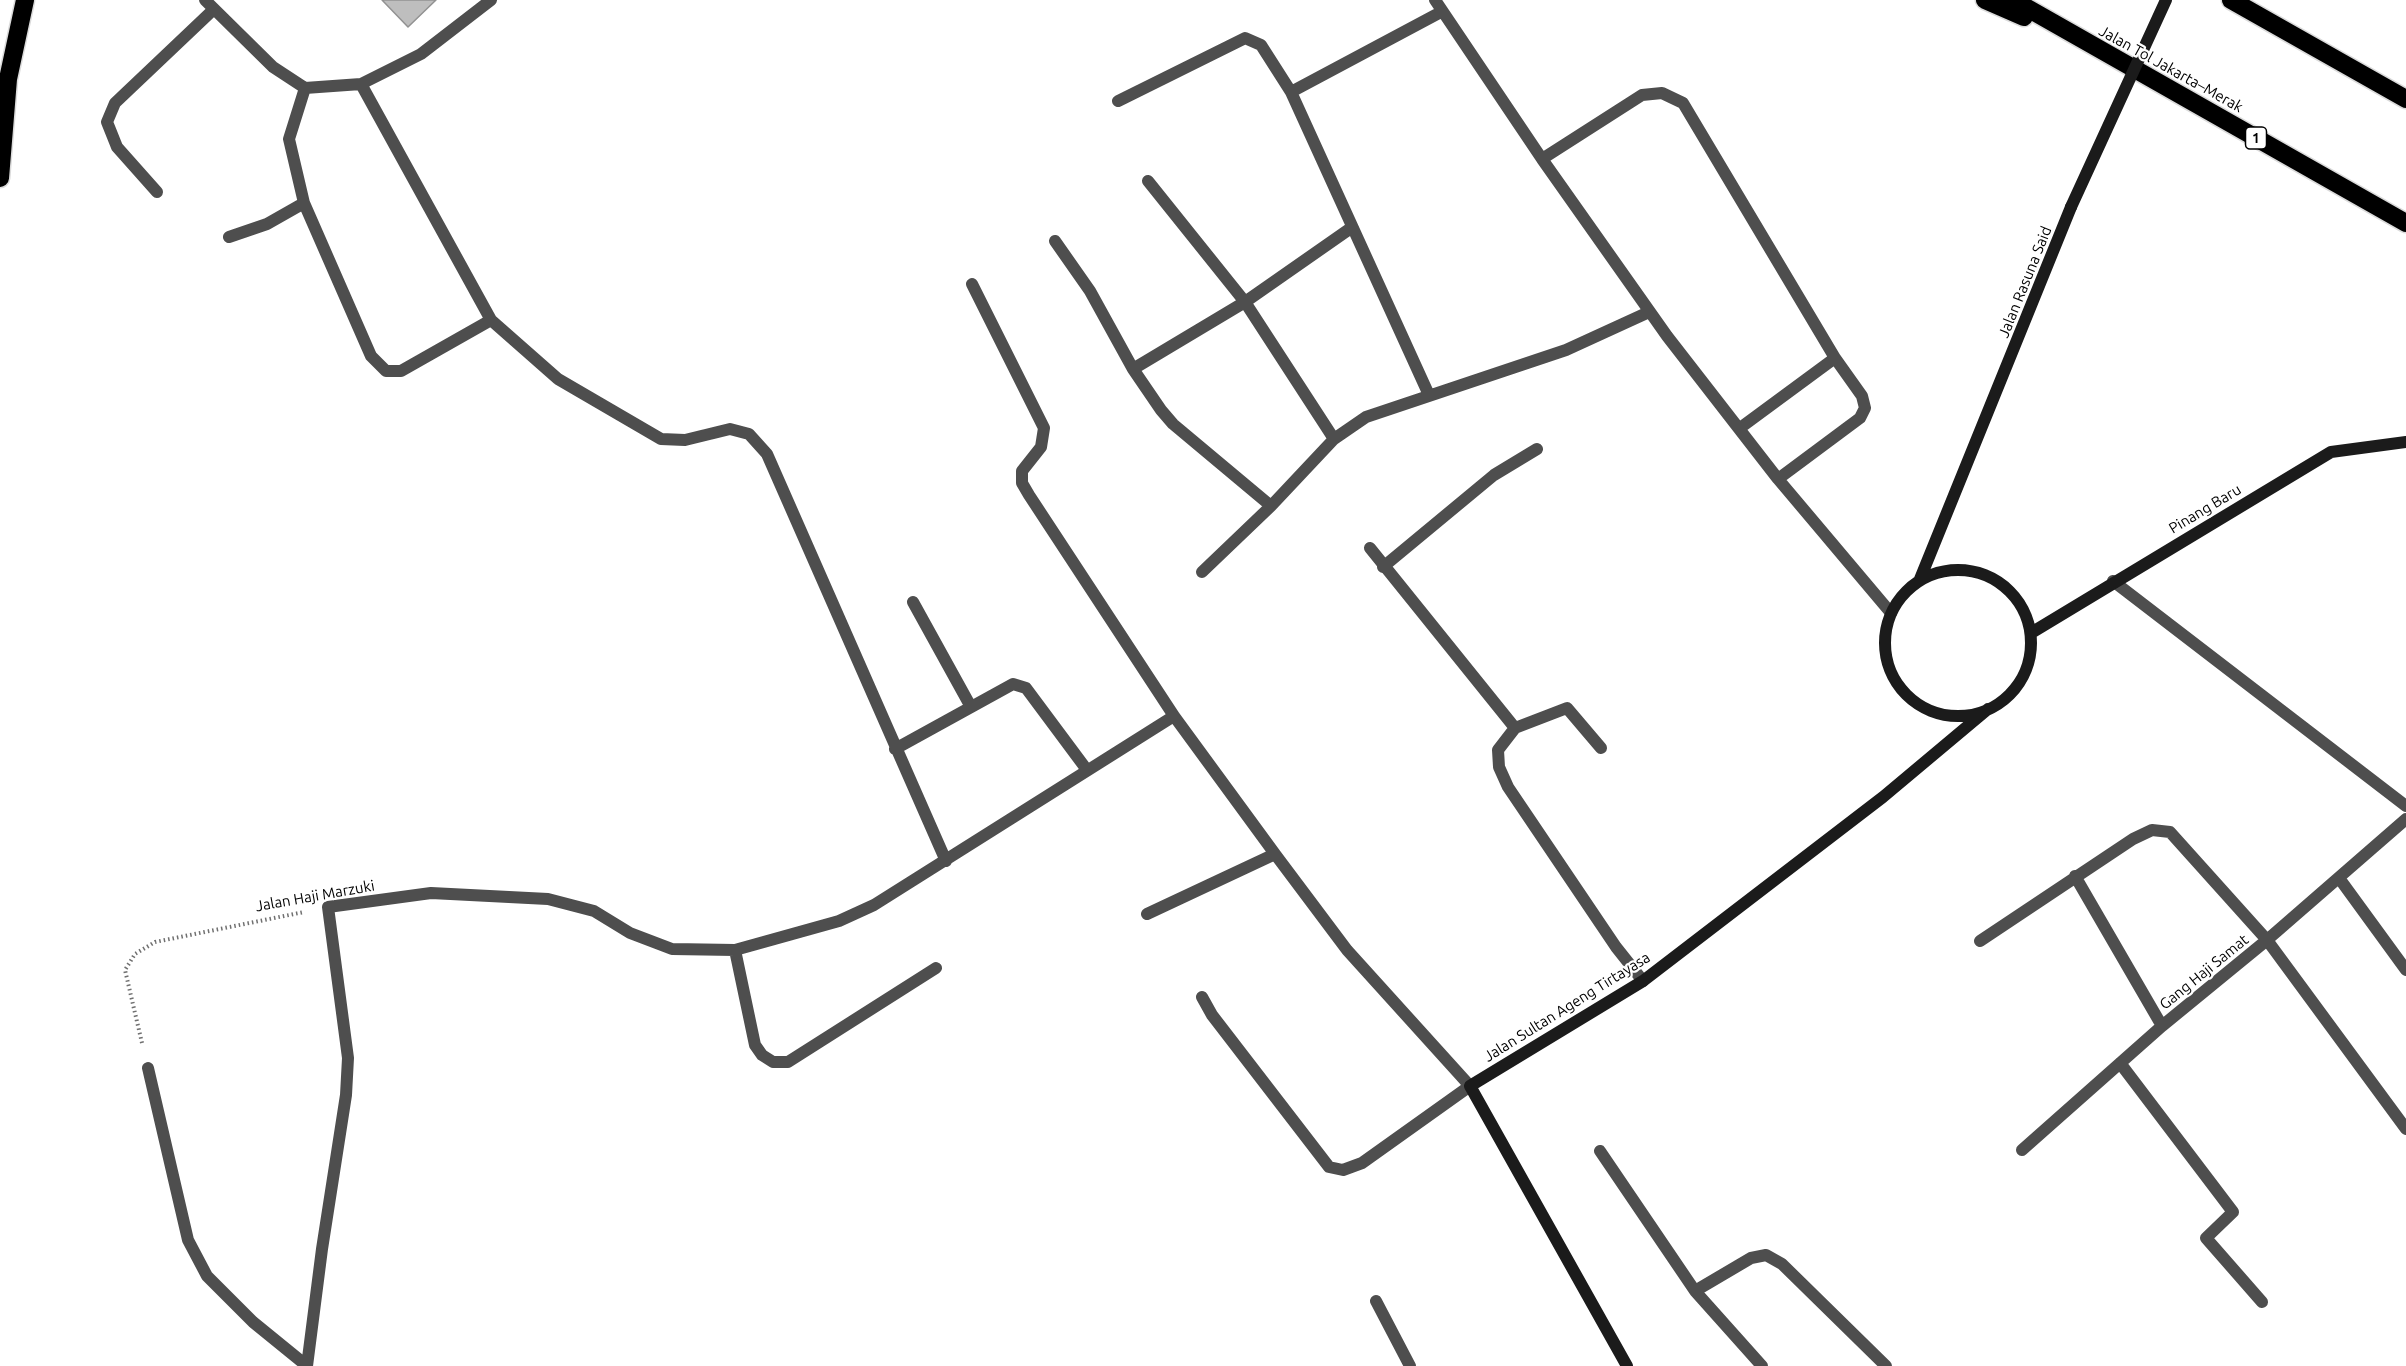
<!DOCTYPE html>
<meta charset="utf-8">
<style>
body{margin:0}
canvas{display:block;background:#fff}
</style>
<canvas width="2406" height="1366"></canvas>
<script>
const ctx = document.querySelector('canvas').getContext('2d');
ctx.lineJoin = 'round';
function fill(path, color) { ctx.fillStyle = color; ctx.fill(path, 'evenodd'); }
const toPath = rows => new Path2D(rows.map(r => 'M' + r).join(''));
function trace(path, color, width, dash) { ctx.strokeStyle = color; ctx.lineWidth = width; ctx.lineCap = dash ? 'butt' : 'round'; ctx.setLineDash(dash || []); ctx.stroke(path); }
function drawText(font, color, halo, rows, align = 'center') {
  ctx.font = font + ' Ubuntu,sans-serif'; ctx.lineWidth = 4.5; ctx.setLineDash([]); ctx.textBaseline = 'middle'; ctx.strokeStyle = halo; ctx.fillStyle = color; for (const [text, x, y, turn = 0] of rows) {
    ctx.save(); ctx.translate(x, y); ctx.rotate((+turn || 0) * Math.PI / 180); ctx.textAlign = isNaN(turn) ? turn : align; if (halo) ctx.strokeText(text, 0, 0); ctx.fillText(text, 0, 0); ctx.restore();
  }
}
const building = toPath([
 [382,0,436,0,408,27,382,0]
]);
const path = toPath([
 [142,1043,125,970,135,954,155,942,304,912]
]);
const minor = toPath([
 [205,0,273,67,305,88,361,84,421,54,491,0],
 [1435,0,1542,159,1667,336,1778,479,1891,613],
 [361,84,491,320],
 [305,88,289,139,304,203,371,356,386,371,401,371,491,320,558,379,661,439,685,440,730,429,749,434,767,454,946,861],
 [1291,92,1441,12],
 [1118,101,1245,38,1261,45,1291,92,1429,395],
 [1542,159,1642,95,1662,93,1683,103,1835,358,1740,428],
 [1148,181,1245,302,1334,439],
 [157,192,117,147,107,122,115,103,213,10],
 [229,237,267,224,304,203],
 [1055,241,1090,291,1133,369,1161,410,1173,424,1271,506],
 [972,284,1044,428,1041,447,1022,471,1022,483,1029,495,1174,716,1275,854,1347,950,1470,1086,1362,1163,1343,1170,1329,1167,1212,1015,1202,997],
 [1133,369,1245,302,1351,228],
 [1778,479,1860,418,1865,408,1862,396,1835,358],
 [1370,548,1515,728,1567,708,1601,748],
 [1383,567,1494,475,1537,449],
 [1202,572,1271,506,1334,439,1366,417,1566,350,1649,312],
 [2113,581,2406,806],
 [913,602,971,707],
 [1515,728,1498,750,1499,767,1508,787,1616,947,1643,981],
 [895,749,1013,684,1026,688,1087,770],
 [2075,876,2162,1026],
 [2339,878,2406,970],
 [1147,914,1275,854],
 [1980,941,2133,839,2152,830,2170,832,2267,940,2406,1129],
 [735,950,755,1045,762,1055,773,1062,788,1062,936,968],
 [2120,1063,2233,1212,2206,1238,2262,1302],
 [148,1068,188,1240,207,1276,253,1322,307,1366],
 [2022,1150,2162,1026,2267,940,2406,819],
 [1600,1151,1695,1291,1751,1258,1766,1255,1782,1264,1886,1366],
 [1695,1291,1762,1366],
 [1376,1301,1410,1366],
 [307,1366,322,1249,346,1095,348,1058,328,907,431,893,548,899,594,911,630,933,672,949,735,950,839,921,874,905,1174,716]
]);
const secondary = toPath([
 '1885 643a73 73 0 1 1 146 0a73 73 0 1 1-146 0Z',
 [1920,579,2071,207],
 [2031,633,2331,452,2406,442],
 [1627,1366,1470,1086,1643,981,1883,797,1988,709]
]);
const motorway = toPath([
 [1985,0,2024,17],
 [2013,0,2406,223],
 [2231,0,2406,99],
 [0,178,8,79,25,0]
]);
const secondaryBridge = toPath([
 [2071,207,2166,0]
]);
const shields = [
 [2256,138,21]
];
const shieldNames = [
 ["1",2256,138]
];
const streetNames = [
 ["Jalan Tol Jakarta–Merak",2171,69,29],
 ["Jalan Rasuna Said",2025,282,-68],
 ["Pinang Baru",2205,509,-31],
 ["Jalan Haji Marzuki",315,896,-10],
 ["Gang Haji Samat",2204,972,-39],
 ["Jalan Sultan Ageng Tirtayasa",1567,1007,-32]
];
fill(building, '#bebebe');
trace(building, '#929292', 1.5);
trace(motorway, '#dbdbdb', 21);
trace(path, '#707070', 4, [1.5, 3]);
trace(minor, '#4e4e4e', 12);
trace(secondary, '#1b1b1b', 12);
trace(motorway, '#000', 18);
trace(secondaryBridge, '#1b1b1b', 12);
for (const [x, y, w] of shields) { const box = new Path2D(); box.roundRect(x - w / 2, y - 11, w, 22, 4.5); ctx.fillStyle = '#fff'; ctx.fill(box); trace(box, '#000', 1.5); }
drawText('bold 14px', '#000', null, shieldNames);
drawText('15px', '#000', '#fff', streetNames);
</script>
